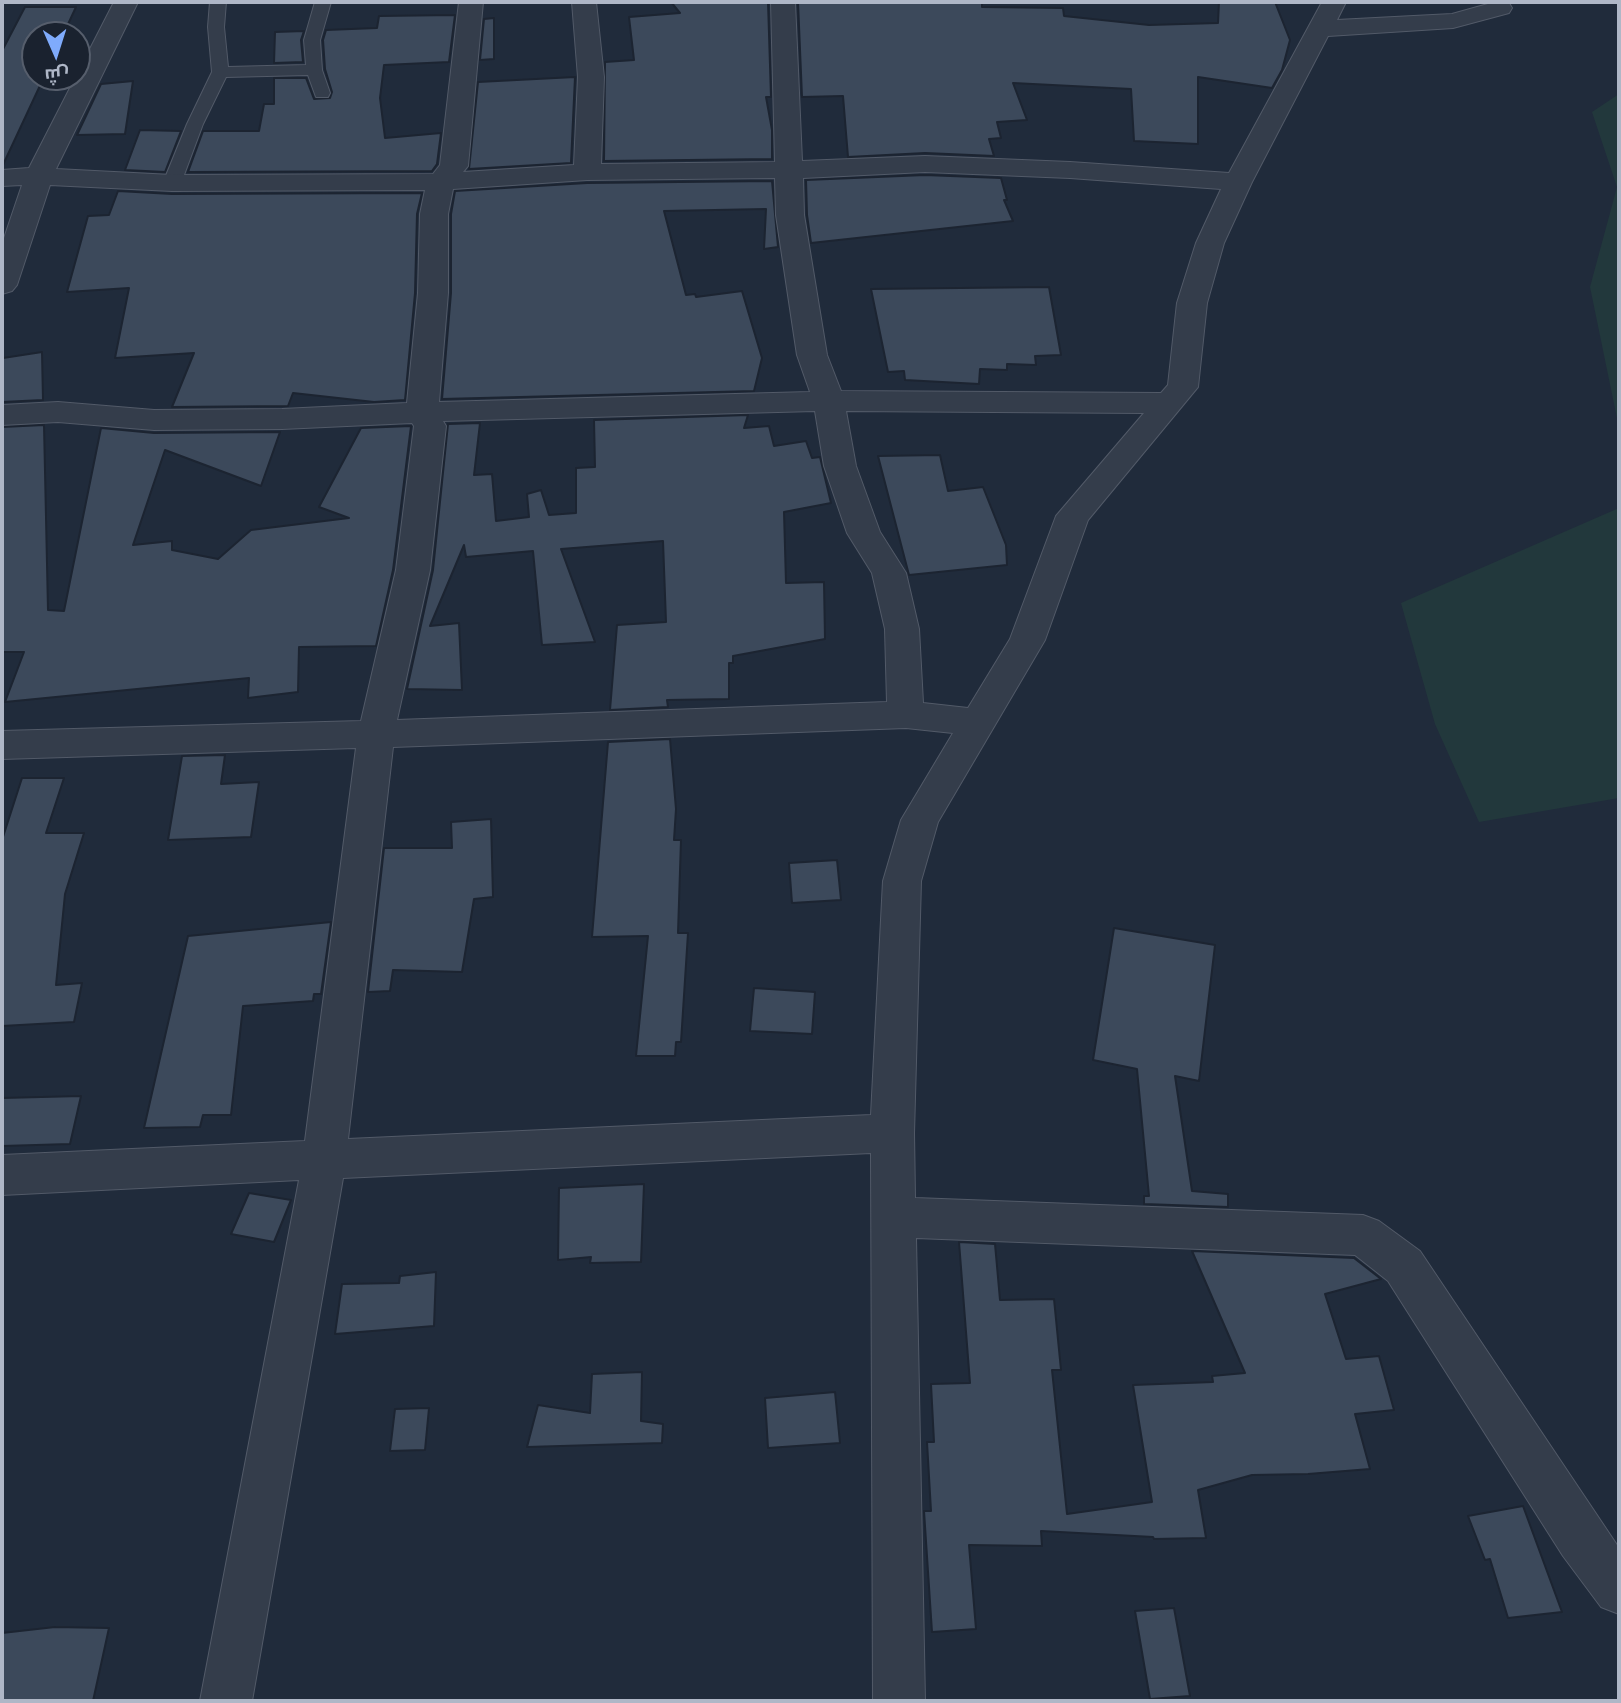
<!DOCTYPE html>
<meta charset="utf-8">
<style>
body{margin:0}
#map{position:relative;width:1621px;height:1703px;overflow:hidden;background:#202b3b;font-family:"Nunito Sans",Cairo,sans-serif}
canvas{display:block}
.frame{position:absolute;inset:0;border:4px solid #afb7c7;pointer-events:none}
.north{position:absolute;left:21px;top:21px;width:70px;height:70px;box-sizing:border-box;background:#1a222f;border:2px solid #565e6c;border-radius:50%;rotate:177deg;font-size:19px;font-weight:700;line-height:28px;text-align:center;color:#afb7c7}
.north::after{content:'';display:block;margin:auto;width:24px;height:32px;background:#7fabfc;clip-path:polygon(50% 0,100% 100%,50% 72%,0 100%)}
</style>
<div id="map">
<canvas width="1621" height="1703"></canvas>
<div class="frame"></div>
<div class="north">ش</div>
</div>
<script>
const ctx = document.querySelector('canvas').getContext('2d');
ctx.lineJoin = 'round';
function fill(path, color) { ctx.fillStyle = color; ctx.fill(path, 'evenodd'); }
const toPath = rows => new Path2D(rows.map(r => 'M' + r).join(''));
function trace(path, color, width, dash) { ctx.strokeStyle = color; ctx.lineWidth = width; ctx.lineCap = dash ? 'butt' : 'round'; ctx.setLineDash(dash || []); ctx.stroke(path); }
const green = toPath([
 [1619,94,1619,428,1590,287,1617,187,1592,112],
 [1619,508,1619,798,1479,822,1435,724,1401,603]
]);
const building = toPath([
 [671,2,768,2,771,97,766,97,772,130,772,159,604,161,605,62,634,60,629,17,680,13,671,2],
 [798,2,982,2,982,7,1063,8,1064,16,1149,25,1218,23,1219,2,1275,2,1290,40,1282,70,1272,88,1198,77,1198,144,1134,141,1131,89,1013,83,1027,120,997,122,1001,138,989,139,994,156,925,153,848,157,843,96,802,97,798,2],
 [25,7,76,7,63,35,35,35,35,77,44,77,2,167,2,51,25,7],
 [455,15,449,62,384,65,380,98,385,138,441,133,437,164,432,171,188,172,203,131,259,131,264,104,274,104,274,78,306,78,314,99,330,98,332,92,325,69,323,40,326,30,377,28,379,16,455,15],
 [494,18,494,59,480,60,484,19,494,18],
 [304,31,301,40,303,62,274,63,275,32,304,31],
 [575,77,571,163,469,169,478,82,575,77],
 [133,81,125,134,77,135,101,84,133,81],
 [140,130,181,131,165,172,125,170,140,130],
 [925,175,1001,178,1007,200,1004,200,1013,221,811,243,807,215,806,180,925,175],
 [772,181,778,247,764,249,766,209,664,211,686,295,695,294,696,297,742,291,762,358,754,391,442,399,451,293,451,214,455,191,587,183,772,181],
 [118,191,172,194,422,193,417,214,415,293,405,400,374,402,293,393,288,406,172,407,194,353,115,358,129,288,67,292,88,216,109,215,118,191],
 [1049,287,1061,355,1035,356,1036,365,1007,364,1007,370,980,369,979,384,905,380,904,371,888,372,871,289,1049,287],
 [42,352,43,400,2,402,3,358,42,352],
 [748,415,744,428,769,426,774,446,806,441,812,458,820,457,831,503,784,512,786,583,824,582,825,639,733,656,733,663,729,663,729,699,667,700,668,707,610,710,617,625,666,622,663,541,561,549,595,642,542,645,533,551,466,557,464,545,430,626,459,623,462,690,407,689,433,570,448,424,480,423,474,475,492,474,496,521,529,517,527,494,541,490,549,515,576,513,576,468,595,467,594,420,748,415],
 [44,425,48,610,64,611,101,428,154,433,280,432,261,486,165,450,133,545,172,541,172,550,218,559,251,530,349,518,319,507,361,428,411,426,393,570,376,646,299,647,298,692,248,698,249,678,5,702,24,652,2,652,2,427,44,425],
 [940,455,948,491,983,487,1006,545,1007,565,909,575,878,456,940,455],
 [670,739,676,809,674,840,681,840,678,933,688,933,681,1042,676,1042,675,1056,636,1056,648,936,592,937,608,742,670,739],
 [225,755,221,784,259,782,251,837,168,840,182,756,225,755],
 [22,778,64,778,46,833,84,833,65,894,56,985,82,983,74,1022,2,1026,2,840,22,778],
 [491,819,493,897,474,899,462,972,393,970,390,991,368,992,384,848,452,848,451,822,491,819],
 [837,860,841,900,792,903,789,863,837,860],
 [331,922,321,994,314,994,313,1001,243,1006,231,1115,203,1115,200,1127,144,1128,188,936,331,922],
 [1114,928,1215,945,1199,1081,1175,1076,1192,1191,1228,1194,1228,1207,1144,1204,1144,1196,1149,1196,1137,1069,1093,1060,1114,928],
 [754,988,815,992,812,1034,750,1031,754,988],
 [81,1096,70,1144,2,1146,2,1098,81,1096],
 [644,1184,641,1262,590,1263,591,1257,558,1260,559,1188,644,1184],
 [249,1193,291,1200,274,1242,231,1234,249,1193],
 [959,1242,995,1244,1000,1300,1054,1299,1061,1370,1052,1370,1067,1514,1152,1502,1133,1385,1213,1382,1212,1376,1245,1373,1192,1251,1354,1258,1381,1279,1325,1294,1346,1359,1379,1356,1394,1410,1355,1414,1370,1469,1308,1474,1252,1475,1198,1490,1206,1538,1154,1539,1153,1537,1041,1531,1042,1546,969,1545,976,1629,932,1632,924,1511,931,1511,927,1442,934,1442,931,1384,970,1383,959,1242],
 [436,1272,434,1326,335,1334,342,1284,399,1283,400,1276,436,1272],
 [642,1372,641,1421,663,1424,662,1443,527,1447,538,1405,590,1413,592,1374,642,1372],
 [835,1392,840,1443,768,1448,765,1398,835,1392],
 [429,1408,425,1450,390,1451,395,1409,429,1408],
 [1523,1506,1562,1612,1508,1618,1490,1559,1485,1560,1468,1516,1523,1506],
 [1174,1608,1190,1696,1150,1699,1135,1611,1174,1608],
 [55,1627,109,1628,93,1701,2,1701,2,1633,55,1627]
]);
const service = toPath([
 [210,2,226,2,224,27,228,67,306,65,304,40,315,2,331,2,320,40,322,70,330,93,328,97,316,97,308,75,226,77,203,124,181,183,172,188,163,183,187,124,212,72,208,27,210,2]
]);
const minor = toPath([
 [114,2,138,2,56,169,172,175,433,174,440,165,459,2,483,2,468,166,463,172,574,165,578,77,572,2,596,2,604,77,601,164,775,162,771,2,795,2,802,161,925,156,1070,162,1229,173,1322,2,1346,2,1337,20,1452,14,1495,2,1509,3,1512,8,1509,13,1453,28,1328,36,1252,182,1224,243,1207,303,1198,387,1088,520,1045,640,938,822,921,881,914,1133,915,1198,1363,1215,1379,1221,1420,1251,1619,1548,1619,1614,1601,1607,1563,1556,1388,1281,1355,1255,916,1238,925,1701,873,1701,871,1153,343,1178,252,1701,200,1701,299,1180,2,1195,2,1155,305,1141,356,748,2,759,2,731,361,721,396,570,414,426,412,423,282,429,154,430,58,422,2,425,2,405,58,402,154,410,282,409,407,403,418,293,420,214,425,190,172,191,50,185,17,285,12,291,2,294,2,244,22,185,2,186,2,170,29,168,114,2],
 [925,172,1070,178,1221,189,1196,243,1177,303,1168,385,1161,393,841,391,827,355,804,215,803,178,925,172],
 [775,178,776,215,797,355,810,392,439,402,448,293,448,214,453,189,587,180,775,178],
 [815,411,824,466,847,533,872,573,885,629,887,702,397,720,430,570,446,426,443,421,815,411],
 [846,411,1144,413,1056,516,1010,639,968,708,923,703,919,629,906,573,880,532,856,466,846,411],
 [906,728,953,733,901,820,883,881,871,1115,348,1139,393,747,906,728]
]);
fill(green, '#22383c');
fill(building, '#3c495b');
trace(building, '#1c2431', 2);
trace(service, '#525a68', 2);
trace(minor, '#525a68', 2);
fill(service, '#343d4b');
fill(minor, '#343d4b');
</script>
